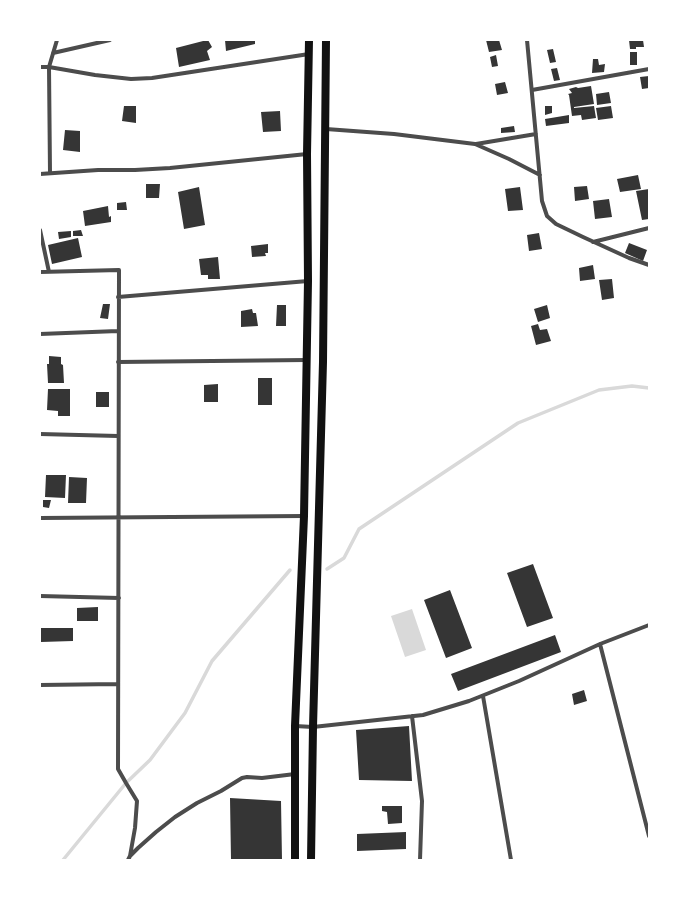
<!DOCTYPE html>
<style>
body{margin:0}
#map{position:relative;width:689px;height:900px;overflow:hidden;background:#fff;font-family:"Libre Baskerville",serif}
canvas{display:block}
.frame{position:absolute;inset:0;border:41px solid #fff;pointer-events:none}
</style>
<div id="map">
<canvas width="689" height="900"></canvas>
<div class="frame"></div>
</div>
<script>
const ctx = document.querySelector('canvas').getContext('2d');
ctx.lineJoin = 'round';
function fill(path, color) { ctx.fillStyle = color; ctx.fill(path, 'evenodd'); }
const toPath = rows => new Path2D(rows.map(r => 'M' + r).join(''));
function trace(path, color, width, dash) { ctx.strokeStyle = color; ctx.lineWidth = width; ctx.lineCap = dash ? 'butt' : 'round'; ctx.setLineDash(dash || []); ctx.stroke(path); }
const water = toPath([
 [412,609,426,650,405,657,391,616]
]);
const stream = toPath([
 [327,569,344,558,359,529,518,423,599,390,632,386,649,388],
 [63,860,126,783,150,760,185,713,212,661,290,570]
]);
const building = toPath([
 [207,40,208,40,212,47,207,51,210,60,179,67,176,48],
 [225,40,255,40,255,44,226,51],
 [486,40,499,40,502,50,489,52],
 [629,40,643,40,644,47,636,47,636,49,630,49],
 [553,49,556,62,550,63,547,50],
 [630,52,637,52,637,65,630,65],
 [496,55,498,66,492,67,490,57],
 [593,59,598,59,599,65,605,64,604,72,592,73],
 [557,68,560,80,554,81,551,69],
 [649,76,649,88,642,89,640,77],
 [505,82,508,93,497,95,495,84],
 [591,86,594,104,574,107,574,108,594,106,596,118,582,120,581,115,572,116,569,95,568,94,572,93,569,89,576,87,578,88],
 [609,92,611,103,597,105,596,94],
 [124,106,136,106,136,123,122,121],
 [545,106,552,106,552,113,545,115],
 [611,106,613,118,598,120,596,108],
 [280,111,281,131,263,132,261,112],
 [569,115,569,123,546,126,545,119],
 [514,126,515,132,501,133,501,128],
 [65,130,80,131,80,152,63,150],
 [638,175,641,189,620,192,617,179],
 [146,184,160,184,159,198,146,198],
 [587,186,589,199,575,201,574,187],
 [199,187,205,225,184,229,178,192],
 [520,187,523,210,508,211,505,189],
 [649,189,649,219,642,220,636,191],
 [609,199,612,217,595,219,593,201],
 [126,202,127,210,117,210,117,203],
 [108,206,109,217,111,216,111,222,85,226,83,211],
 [81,230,83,236,73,236,73,231],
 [71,231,71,237,59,239,58,232],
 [539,233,542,249,529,251,527,235],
 [78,238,82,257,52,264,48,245],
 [629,243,647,250,643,261,625,253],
 [268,244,268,253,265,253,266,256,252,257,251,246],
 [218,257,220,279,208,279,208,275,201,275,199,259],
 [593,265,595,279,580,281,579,268],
 [612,279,614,298,602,300,599,280],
 [103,304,110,304,108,319,100,318],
 [277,305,286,305,286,326,276,326],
 [547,305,550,318,538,322,534,309],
 [252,309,253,313,256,313,258,326,241,327,241,311],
 [538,324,540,330,547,329,551,341,536,345,531,326],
 [49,356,61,357,61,364,63,365,64,383,48,383,47,364,49,364],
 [258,378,272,378,272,405,258,405],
 [218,384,218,402,204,402,204,385],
 [48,389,70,389,70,416,58,416,58,411,47,410],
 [96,392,109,392,109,407,96,407],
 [46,475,66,475,65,498,45,497],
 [69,477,87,478,86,503,68,503],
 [43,500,51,500,49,508,43,507],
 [533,564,553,618,527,627,507,573],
 [450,590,472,648,446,658,424,600],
 [98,607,98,621,77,621,77,608],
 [41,628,73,628,73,641,41,642],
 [555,635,561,652,458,691,451,674],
 [584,690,587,701,574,705,572,694],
 [409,726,412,781,359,780,356,730],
 [230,798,281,801,282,860,231,860],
 [382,806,402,806,402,823,388,824,387,812,382,811],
 [406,832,406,849,357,851,357,834]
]);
const minor = toPath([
 [527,40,542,201,547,216,556,224,583,237,629,258,649,265],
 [53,53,110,40],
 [40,67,49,67,95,75,131,79,152,78,309,54],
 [532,90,649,69],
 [326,129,394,134,475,144,509,159,540,175],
 [476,144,536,134],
 [50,173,49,67,57,40],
 [40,174,98,170,135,170,170,168,307,154],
 [40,230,49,272],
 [593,242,649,228],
 [40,272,119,270,118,769,126,783,137,801,135,828,130,856],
 [118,297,308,281],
 [40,334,118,331],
 [118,362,306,360],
 [40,434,118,436],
 [40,518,304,516],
 [40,596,119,598],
 [600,644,649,836],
 [40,685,118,684],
 [483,696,511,860],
 [412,716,422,801,420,860],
 [295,726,313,727,423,715,469,701,519,681,600,644,649,625],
 [128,860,130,856,138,848,156,832,175,817,197,803,221,791,242,778,247,777,262,778,295,774]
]);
const secondary = toPath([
 [295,860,295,726,304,516,308,281,307,154,309,40],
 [311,860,313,727,323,362,326,40]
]);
fill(water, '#d9d9d9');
trace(stream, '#d9d9d9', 3.5);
fill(building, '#353535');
trace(minor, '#4c4c4c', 4);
trace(secondary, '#111', 8);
</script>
